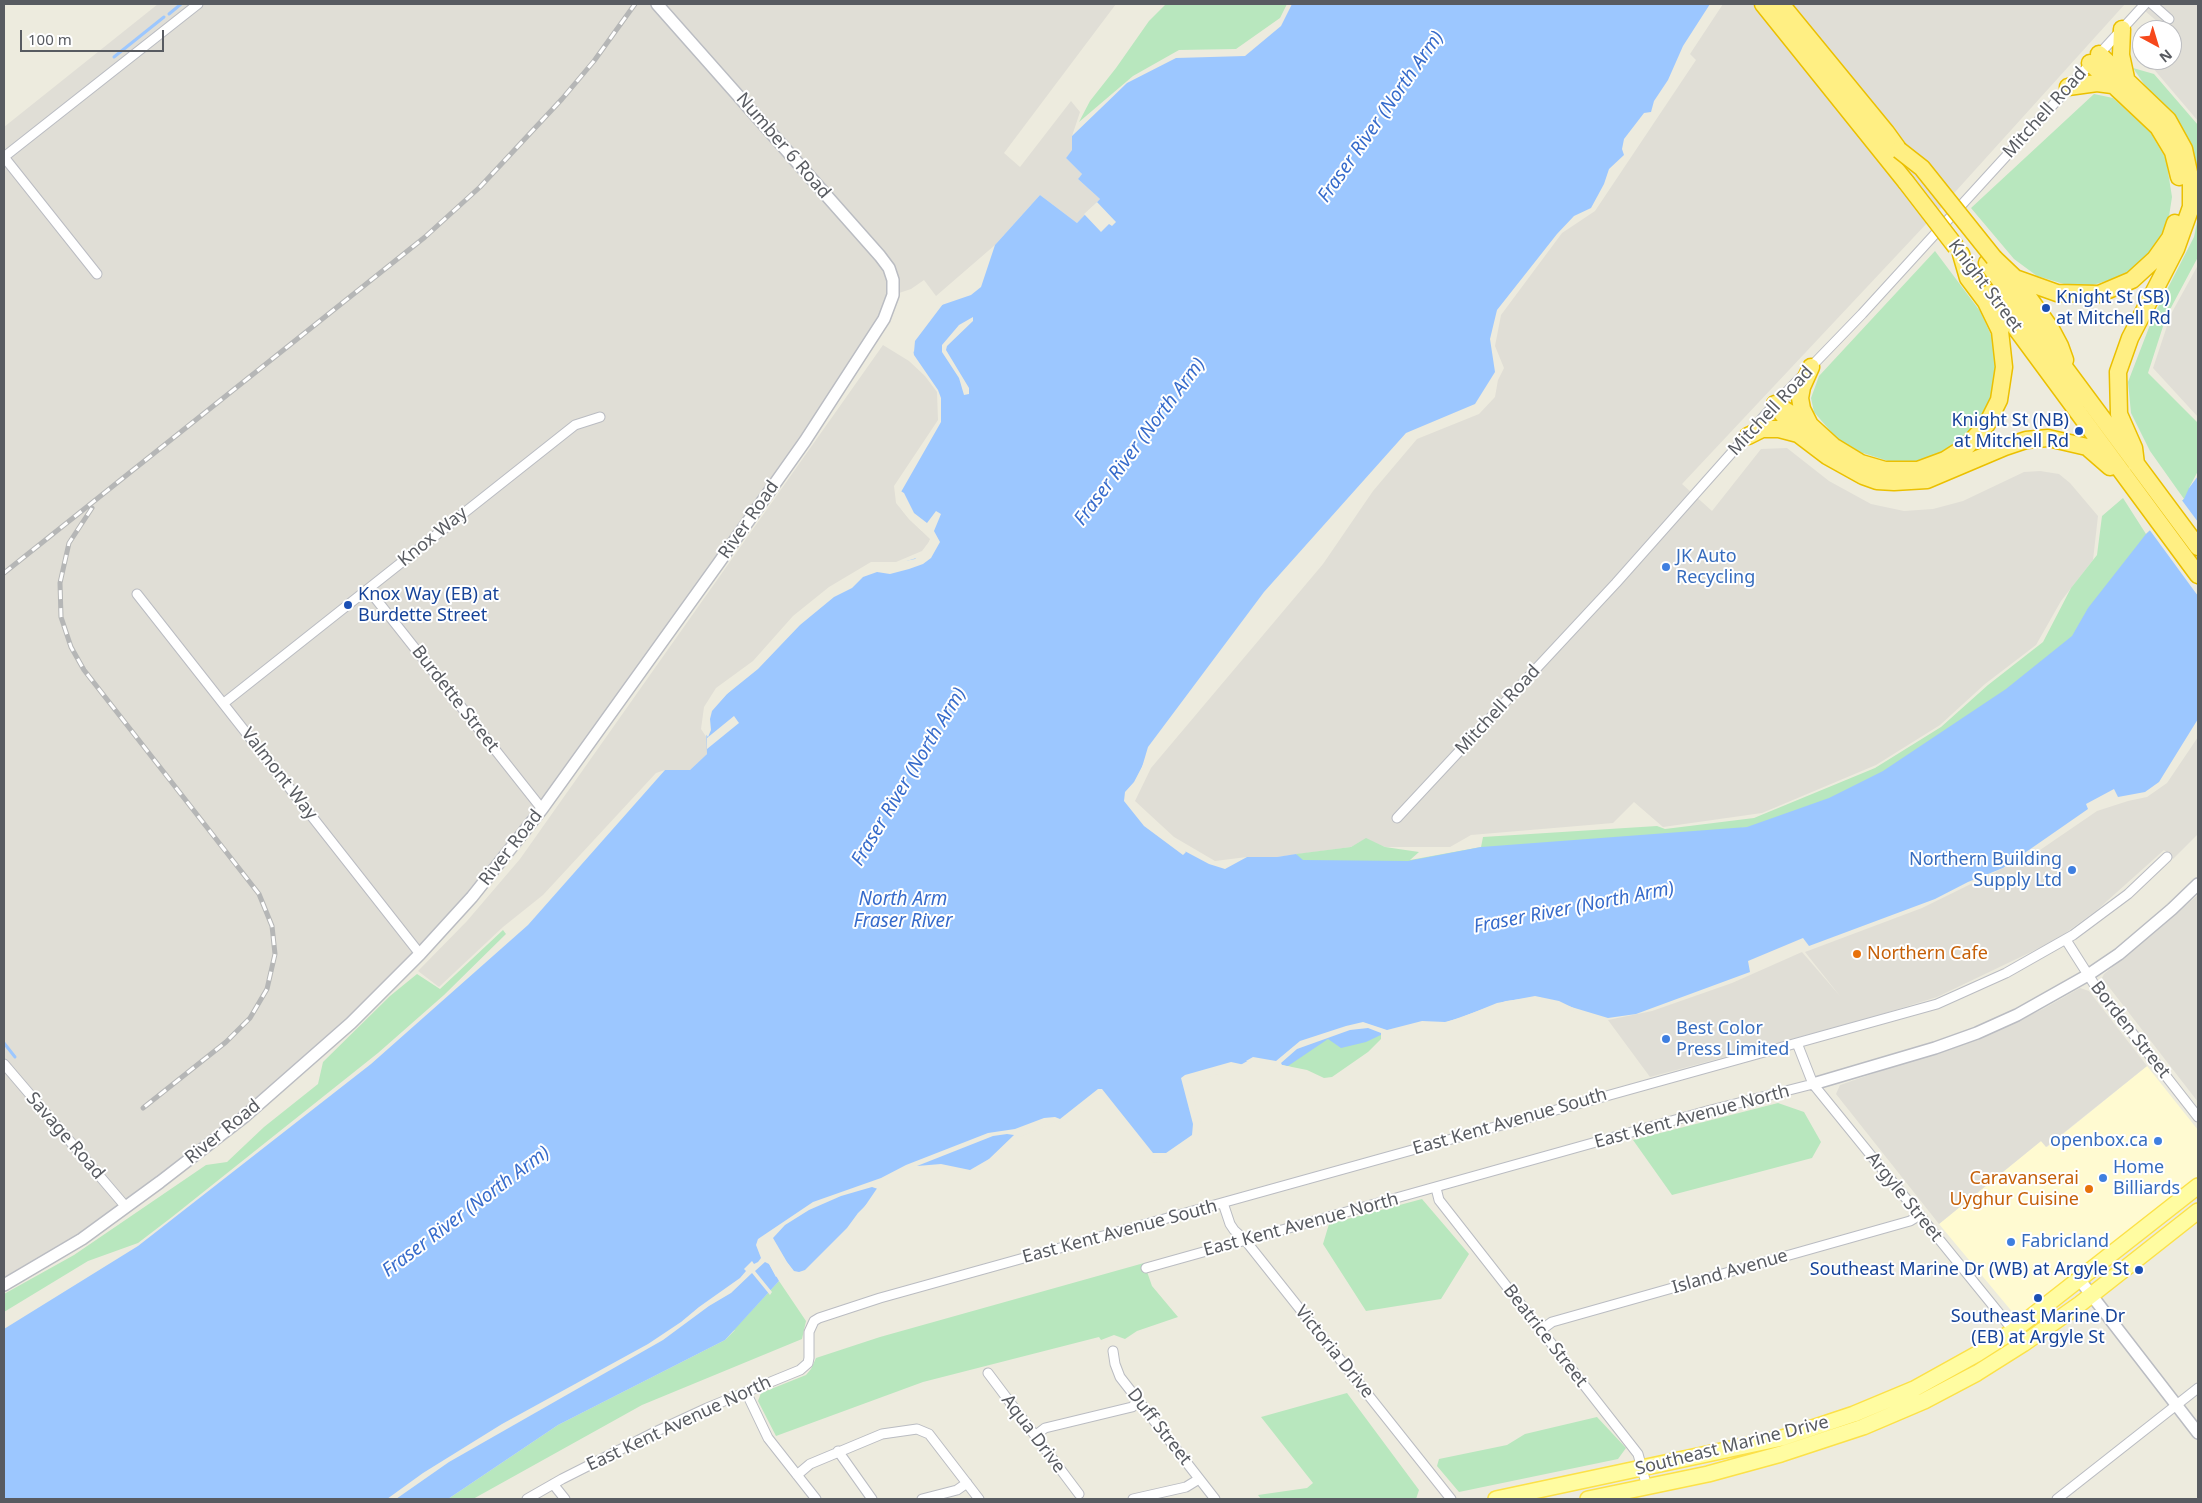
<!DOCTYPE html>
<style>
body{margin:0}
#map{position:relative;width:2202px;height:1503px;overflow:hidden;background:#edebde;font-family:"Noto Sans",sans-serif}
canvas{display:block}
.frame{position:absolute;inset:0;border:5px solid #585b61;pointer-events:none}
.north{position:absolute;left:2132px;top:20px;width:50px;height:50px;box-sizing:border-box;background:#fff;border:1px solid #bcbdc0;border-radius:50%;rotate:141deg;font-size:14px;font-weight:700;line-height:20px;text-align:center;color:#585b61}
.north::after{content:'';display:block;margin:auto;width:18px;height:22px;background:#f6481b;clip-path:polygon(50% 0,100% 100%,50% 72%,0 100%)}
.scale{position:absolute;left:20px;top:30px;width:144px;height:22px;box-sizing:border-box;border:2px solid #585b61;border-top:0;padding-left:6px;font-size:15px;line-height:18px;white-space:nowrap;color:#585b61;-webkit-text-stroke:4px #fff;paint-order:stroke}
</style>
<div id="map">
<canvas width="2202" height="1503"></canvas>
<div class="frame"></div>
<div class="north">N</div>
<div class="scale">100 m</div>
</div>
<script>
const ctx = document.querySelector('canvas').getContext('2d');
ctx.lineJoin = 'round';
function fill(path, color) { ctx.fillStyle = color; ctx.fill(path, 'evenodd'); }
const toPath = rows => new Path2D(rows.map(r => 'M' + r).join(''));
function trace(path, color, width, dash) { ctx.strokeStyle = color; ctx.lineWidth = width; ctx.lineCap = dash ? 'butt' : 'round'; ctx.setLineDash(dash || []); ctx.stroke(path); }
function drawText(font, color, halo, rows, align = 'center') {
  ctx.font = font + ' "Noto Sans",sans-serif'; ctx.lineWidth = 4; ctx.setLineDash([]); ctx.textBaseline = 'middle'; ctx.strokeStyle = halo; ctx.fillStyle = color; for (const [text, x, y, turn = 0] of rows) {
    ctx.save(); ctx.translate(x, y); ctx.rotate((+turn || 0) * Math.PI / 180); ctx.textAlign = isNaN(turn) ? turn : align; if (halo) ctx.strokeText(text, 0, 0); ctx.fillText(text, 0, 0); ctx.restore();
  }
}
const commercial = toPath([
 [2147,1066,2198,1130,2198,1176,2025,1312,2020,1315,2014,1314,1939,1224,2041,1141,2047,1147]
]);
const industrial = toPath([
 [158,4,1116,4,1004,153,1020,167,1071,101,1080,112,1072,136,1072,150,1066,158,1082,174,1078,179,1100,199,1077,223,1040,195,995,245,936,296,924,280,911,289,893,295,884,319,518,841,351,1023,160,1182,4,1285,4,127],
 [1723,4,2125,4,1928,222,1682,484,1712,511,1761,449,1787,448,1829,481,1871,504,1904,511,1933,509,1963,501,2024,472,2040,471,2059,474,2070,483,2098,516,2093,560,2061,601,2036,645,1985,684,1940,725,1876,765,1762,813,1663,827,1634,802,1613,823,1471,835,1450,847,1385,847,1366,839,1351,847,1277,857,1247,857,1215,861,1174,837,1135,801,1151,768,1323,564,1373,491,1417,439,1479,414,1495,397,1498,380,1504,368,1495,346,1501,315,1562,233,1595,211,1696,60,1690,54],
 [2137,4,2198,4,2198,121,2146,60,2172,60,2172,30,2167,30],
 [2198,265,2198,417,2153,368,2171,314],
 [883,345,909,361,925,376,937,392,938,420,894,486,896,503,909,519,922,531,936,511,931,539,922,551,896,562,871,562,829,587,793,616,753,661,716,688,704,707,701,729,707,738,707,754,690,770,665,770,656,773,543,895,503,927,439,987,418,971,467,921,520,859],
 [2198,737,2198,834,2173,859,2164,850,2097,910,2056,940,1937,997,1860,1021,1650,1077,1608,1020,1652,1011,1732,983,1802,952,1840,996,1805,952,1922,908,2040,850,2097,811,2128,801,2147,797,2167,783],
 [2198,895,2198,1102,2102,978,2104,974],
 [2080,988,2089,991,2147,1066,2046,1147,2041,1141,1939,1224,1836,1094,1840,1085,1996,1031,2043,1009]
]);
const green = toPath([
 [1166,4,1287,4,1280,18,1236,49,1179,50,1133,76,1079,122,1090,101,1116,68,1149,21],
 [2133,68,2154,74,2198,125,2198,171,2191,146,2177,121,2144,84],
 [2094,94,2113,98,2150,132,2166,159,2172,197,2168,223,2152,251,2126,275,2093,285,2064,284,2037,276,2014,259,1971,208],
 [2198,217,2198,257,2166,317,2148,373,2198,423,2198,471,2189,488,2190,506,2042,681,1803,821,1310,877,1296,854,1351,847,1366,838,1385,847,1419,852,1410,860,1481,847,1483,837,1657,826,1665,829,1754,818,1875,768,1941,727,1988,685,2043,642,2071,588,2097,555,2102,516,2123,498,2146,534,2184,499,2150,451,2131,413,2128,382,2153,317,2194,237],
 [1935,251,1980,311,1992,337,1998,382,1982,418,1968,436,1945,452,1914,464,1888,461,1844,447,1814,412,1811,398,1819,376],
 [503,930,506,934,444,995,378,1053,172,1217,138,1243,88,1261,4,1312,4,1294,74,1255,206,1165,227,1162,264,1127,318,1084,323,1062,390,996,417,974,440,989],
 [1350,1030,1381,1033,1381,1039,1368,1052,1332,1077,1324,1078,1307,1070,1282,1065,1280,1063,1297,1049],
 [1778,1103,1804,1112,1821,1142,1812,1158,1672,1195,1633,1140],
 [1422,1199,1469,1254,1441,1299,1366,1311,1323,1244,1329,1224],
 [1144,1263,1152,1286,1178,1317,1137,1331,1125,1339,1114,1335,1101,1340,1099,1337,923,1382,776,1436,758,1401,761,1393,806,1375,811,1369,816,1358,880,1337],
 [779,1281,806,1321,802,1339,642,1405,473,1499,448,1499,558,1425,725,1340,735,1330,396,1499,741,1322],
 [1347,1393,1419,1490,1416,1499,1261,1499,1258,1495,1307,1488,1313,1483,1261,1417],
 [1597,1417,1626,1448,1618,1459,1459,1492,1437,1466,1439,1459,1507,1445,1525,1434]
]);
const water = toPath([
 [1292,4,1710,4,1683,46,1668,80,1654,101,1651,112,1644,113,1624,139,1622,149,1624,155,1609,169,1604,184,1591,208,1574,216,1557,234,1497,310,1490,339,1495,372,1475,404,1406,433,1264,592,1148,747,1137,784,1130,797,1130,804,1150,826,1179,848,1209,864,1225,869,1247,857,1277,857,1296,854,1303,860,1408,861,1481,847,1747,827,1829,798,1883,771,2006,689,2072,636,2088,608,2146,534,2184,499,2189,488,2198,476,2198,719,2159,782,2145,792,2118,797,2114,789,2086,804,2088,809,2003,868,1968,882,1935,899,1809,946,1803,938,1748,961,1750,972,1636,1014,1608,1018,1538,997,1506,1001,1447,1022,1419,1023,1387,1032,1366,1042,1341,1048,1328,1039,1288,1066,1251,1059,1235,1068,1196,1076,1188,1090,1196,1139,1166,1160,1151,1160,1103,1097,1094,1098,1064,1121,1056,1121,1019,1135,975,1171,931,1166,913,1167,895,1173,880,1184,848,1231,805,1272,795,1274,769,1237,761,1241,759,1246,779,1281,725,1340,558,1425,448,1499,4,1499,4,1329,138,1246,371,1064,528,925,665,770,690,770,707,754,706,722,710,710,832,593,867,573,923,556,933,540,911,519,901,492,941,422,941,398,938,390,914,355,912,342,936,307,971,295,981,287,995,245,1040,195,1077,223,1100,199,1078,179,1082,174,1066,158,1072,150,1072,136,1127,83,1176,58,1245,56,1281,26]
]);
const pier = toPath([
 [1097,202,1116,222,1112,226,1109,224,1101,232,1084,214],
 [938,304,943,304,915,341,914,352,911,350,910,340,934,306],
 [973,317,973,321,947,346,946,350,969,388,969,394,964,395,959,378,942,352,942,345,959,325],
 [899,490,904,493,914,513,927,523,936,511,941,514,934,531,940,542,931,558,923,564,909,569,890,574,877,572,863,577,852,588,834,597,800,625,758,669,727,694,712,711,710,719,711,730,708,737,704,732,706,713,721,692,756,662,787,628,826,595,874,567,915,559,927,547,930,539,909,519,902,510],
 [2181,499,2198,522,2198,596,2149,529],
 [734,716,739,723,707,749,707,738],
 [1146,759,1139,784,1132,797,1133,803,1151,824,1175,844,1184,849,1186,852,1183,855,1144,826,1124,801,1125,792,1134,782],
 [1535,996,1559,1001,1588,1015,1602,1018,1593,1018,1538,999,1507,1003,1448,1024,1419,1025,1381,1038,1381,1033,1368,1028,1350,1030,1297,1049,1281,1063,1282,1065,1291,1067,1289,1068,1246,1061,1253,1057,1276,1061,1300,1041,1346,1026,1363,1022,1387,1030,1422,1021,1445,1022,1460,1018,1497,1003],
 [1231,1062,1245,1065,1236,1070,1198,1079,1191,1090,1201,1124,1198,1139,1167,1163,1150,1162,1102,1100,1095,1100,1065,1123,1058,1121,1020,1137,987,1166,975,1173,964,1174,934,1167,907,1170,893,1176,878,1189,872,1187,841,1196,809,1210,785,1225,773,1238,787,1262,794,1271,799,1272,805,1270,847,1228,858,1213,868,1203,864,1212,850,1233,806,1274,795,1276,789,1274,769,1239,763,1242,762,1245,779,1275,776,1277,769,1264,765,1262,755,1271,772,1292,770,1295,752,1273,731,1293,709,1306,663,1340,449,1462,396,1499,387,1499,423,1473,502,1424,648,1344,681,1322,699,1307,740,1278,746,1271,744,1269,752,1261,754,1264,758,1262,761,1258,756,1245,758,1239,813,1202,881,1178,906,1165,988,1133,1015,1129,1044,1118,1055,1117,1060,1119,1098,1089,1102,1089,1153,1153,1166,1153,1192,1135,1193,1124,1181,1078,1185,1075],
 [1007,1134,1014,1135,989,1159,970,1170,941,1164,917,1166,993,1136]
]);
const stream = toPath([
 [169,14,181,4],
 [114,57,164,17],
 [4,1043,15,1057]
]);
const minor = toPath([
 [2152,4,2169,19],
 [97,274,4,157,198,4],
 [368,589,542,809],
 [137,594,420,954],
 [224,703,575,425,600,417],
 [1397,818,1616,583,1775,404,1862,314,2145,4],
 [2066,940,2094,984,2198,1117],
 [1797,1043,1813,1084,2016,1334],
 [4,1064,126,1207],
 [1436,1188,1439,1200,1638,1454,1647,1487],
 [1223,1203,1230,1224,1234,1230,1245,1240,1451,1499],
 [1146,1268,1707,1111,1813,1084],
 [1541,1330,1552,1322,1910,1221,1920,1215],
 [1113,1351,1115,1364,1120,1377,1215,1499],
 [988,1373,1079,1494],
 [746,1392,768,1438,816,1499],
 [1036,1435,1045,1428,1132,1407,1139,1401],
 [838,1451,872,1499],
 [797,1475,810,1464,882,1434,917,1429,929,1434,979,1499],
 [553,1484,565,1499],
 [527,1499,562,1479,655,1432,707,1408,800,1370,808,1363,809,1358,809,1332,814,1321,819,1318,880,1298,1937,1004,2006,973,2073,935,2128,894,2167,857],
 [922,1499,957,1490,967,1483],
 [1133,1499,1186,1487,1199,1479],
 [2057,1499,2198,1388]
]);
const tertiary = toPath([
 [1813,1084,1935,1048,1977,1033,2017,1015,2088,975,2119,954,2172,909,2198,884],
 [2079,1279,2198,1433],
 [4,1285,82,1239,160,1182,244,1117,351,1023,420,954,472,897,542,809,718,564,805,441,884,319,893,295,893,280,889,268,880,256,657,4]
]);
const primary = toPath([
 [1496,1499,1782,1438,1854,1414,1914,1389,1977,1354,2013,1331,2198,1186],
 [1588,1499,1708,1474,1781,1454,1863,1427,1924,1401,1977,1373,2023,1344,2080,1304,2198,1211]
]);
const motorway = toPath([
 [1763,4,1906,182],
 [1781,4,1886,132,1899,150],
 [2122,29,2121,55,2126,78],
 [2099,54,2168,120,2184,149,2191,182,2191,207,2176,249,2130,338,2118,372,2119,414,2134,448,2136,464],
 [2090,63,2158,127,2173,152,2179,177],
 [2068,87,2097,83,2112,85],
 [1994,258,2015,278,2051,329,2060,346,2065,360],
 [1987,263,2198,547],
 [2015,278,2057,293,2099,294,2132,280,2155,259,2170,238,2175,223],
 [1990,293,2198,575],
 [1775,404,1810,425,1833,446,1861,463,1885,470,1918,470,1945,460,1967,446,1987,424,1999,400,2004,367,2000,331,1986,302,1968,278,1961,254],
 [1781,412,1798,434,1827,456,1863,476,1877,481,1894,482,1927,480,2005,447,2026,440,2048,438,2087,447,2110,467],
 [1810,425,1802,409,1800,398,1802,387,1811,367],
 [1748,436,1762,429,1779,429,1798,434]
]);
const rail = toPath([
 [92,508,69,543,60,583,61,617,71,647,84,670,259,894,272,926,275,954,267,989,250,1018,226,1042,143,1108],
 [4,573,425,237,480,187,562,99,594,61,635,4]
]);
const motorwayBridge = toPath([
 [1899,150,1922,168,1994,258],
 [1906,182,1956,247]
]);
const markers = [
 [2046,308,5,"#1a4fb4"],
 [2079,431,5,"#1a4fb4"],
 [1666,567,5,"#3f7fe0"],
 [348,605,5,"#1a4fb4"],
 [2072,870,5,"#3f7fe0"],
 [1857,954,5,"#e8710a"],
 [1666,1039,5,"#3f7fe0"],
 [2158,1141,5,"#3f7fe0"],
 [2103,1178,5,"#3f7fe0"],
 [2089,1189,5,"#e8710a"],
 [2011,1242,5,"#3f7fe0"],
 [2139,1270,5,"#1a4fb4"],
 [2038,1298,5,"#1a4fb4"]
];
const streetNames = [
 ["Mitchell Road",2045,113,-48],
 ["Number 6 Road",783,146,49],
 ["Knight Street",1985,286,53],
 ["Mitchell Road",1771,411,-47],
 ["River Road",749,520,-55],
 ["Knox Way",433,537,-39],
 ["Burdette Street",455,699,52],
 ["Mitchell Road",1498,710,-47],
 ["Valmont Way",279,774,52],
 ["River Road",511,848,-52],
 ["Borden Street",2130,1030,52],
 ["East Kent Avenue North",1692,1117,-15],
 ["East Kent Avenue South",1510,1122,-16],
 ["River Road",223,1132,-39],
 ["Savage Road",65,1136,49],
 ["Argyle Street",1904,1197,51],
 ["East Kent Avenue North",1301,1225,-15],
 ["East Kent Avenue South",1120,1232,-15],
 ["Island Avenue",1730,1272,-16],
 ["Beatrice Street",1545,1336,52],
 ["Victoria Drive",1334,1352,51],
 ["East Kent Avenue North",679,1424,-25],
 ["Duff Street",1159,1427,52],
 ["Aqua Drive",1033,1434,53],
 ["Southeast Marine Drive",1732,1446,-14]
];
const transitNames = [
 ["Knight St (SB)",2056,298],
 ["at Mitchell Rd",2056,319],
 ["Knight St (NB)",2069,421,"right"],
 ["at Mitchell Rd",2069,442,"right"],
 ["Knox Way (EB) at",358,595],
 ["Burdette Street",358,616],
 ["Southeast Marine Dr (WB) at Argyle St",2129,1270,"right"],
 ["Southeast Marine Dr",2038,1317,"center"],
 ["(EB) at Argyle St",2038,1338,"center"]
];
const shopNames = [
 ["JK Auto",1676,557],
 ["Recycling",1676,578],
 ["Northern Building",2062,860,"right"],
 ["Supply Ltd",2062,881,"right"],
 ["Best Color",1676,1029],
 ["Press Limited",1676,1050],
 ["openbox.ca",2148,1141,"right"],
 ["Home",2113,1168],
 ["Billiards",2113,1189],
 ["Fabricland",2021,1242]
];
const foodNames = [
 ["Northern Cafe",1867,954],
 ["Caravanserai",2079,1179,"right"],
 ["Uyghur Cuisine",2079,1200,"right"]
];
const waterNames = [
 ["Fraser River (North Arm)",1381,117,-55],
 ["Fraser River (North Arm)",1140,442,-53],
 ["Fraser River (North Arm)",909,777,-59],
 ["North Arm",903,900],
 ["Fraser River",903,922],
 ["Fraser River (North Arm)",1574,908,-11],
 ["Fraser River (North Arm)",466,1212,-37]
];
fill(commercial, '#fffad1');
fill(industrial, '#e0ded6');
fill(green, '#b8e7be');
fill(water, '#9cc7ff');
fill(pier, '#edebde');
trace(stream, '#9cc7ff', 3);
trace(minor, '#babcc2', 11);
trace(tertiary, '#babcc2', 14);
trace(primary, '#fce148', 18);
trace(motorway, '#ebc000', 19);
trace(minor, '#fff', 9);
trace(tertiary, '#fff', 11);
trace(primary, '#fffca1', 15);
trace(motorway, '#ffef83', 16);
trace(rail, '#b5b6b6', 5);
trace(rail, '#fff', 3, [9]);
trace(motorwayBridge, '#ebc000', 19, []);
trace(motorwayBridge, '#ffef83', 16);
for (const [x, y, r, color] of markers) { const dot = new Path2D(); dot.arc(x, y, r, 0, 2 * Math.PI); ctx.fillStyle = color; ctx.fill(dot); trace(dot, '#fff', 2); }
drawText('18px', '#585b61', '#fff', streetNames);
drawText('18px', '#164399', '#fff', transitNames, 'left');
drawText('18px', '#366cbe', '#fff', shopNames, 'left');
drawText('18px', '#c56008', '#fff', foodNames, 'left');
drawText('italic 19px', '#366bcb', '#fff', waterNames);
</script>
